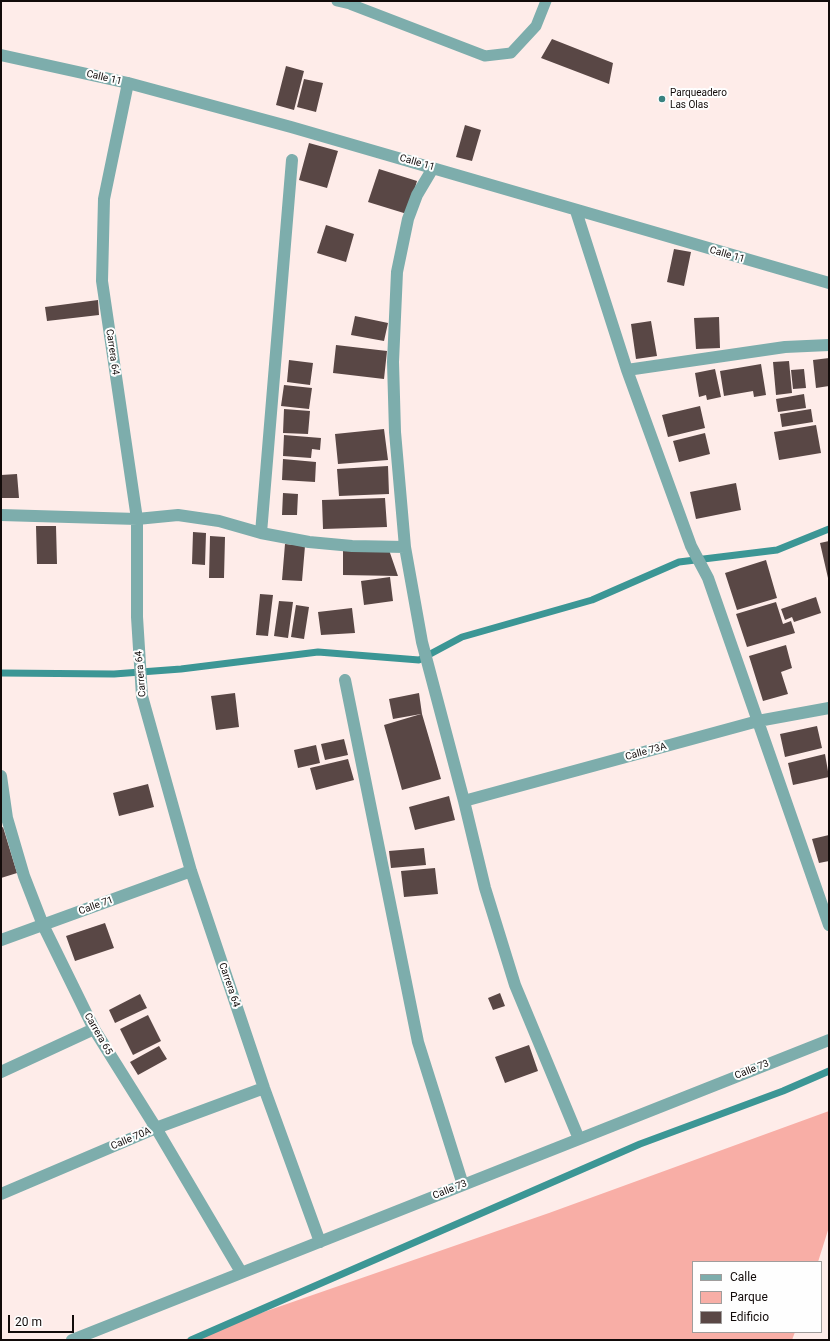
<!DOCTYPE html>
<style>
body{margin:0}
#map{position:relative;width:830px;height:1341px;overflow:hidden;background:#feece9;font-family:Roboto,sans-serif}
canvas{display:block}
.frame{position:absolute;inset:0;border:2px solid #120b0a;pointer-events:none}
.legend{position:absolute;left:692px;top:1261px;width:130px;height:72px;box-sizing:border-box;background:#fefefe;border:1px solid #a09d9c;margin:0;padding:5px 7px;list-style:none;font-size:12px;color:#120b0a}
.legend li{display:flex;align-items:center;gap:8px;height:20px}
.legend b{width:20px;border:1px solid #a09d9c}
.scale{position:absolute;left:8px;top:1315px;width:66px;height:18px;box-sizing:border-box;border:2px solid #120b0a;border-top:0;padding-left:5px;font-size:12px;line-height:14px;white-space:nowrap;color:#120b0a;-webkit-text-stroke:3px #fefefe;paint-order:stroke}
</style>
<div id="map">
<canvas width="830" height="1341"></canvas>
<div class="frame"></div>
<ul class="legend">
<li><b style="height:5px;background:#7dadac"></b>Calle</li>
<li><b style="height:11px;background:#f8aea6"></b>Parque</li>
<li><b style="height:11px;background:#594745"></b>Edificio</li>
</ul>
<div class="scale">20 m</div>
</div>
<script>
const ctx = document.querySelector('canvas').getContext('2d');
ctx.lineJoin = 'round';
function fill(path, color) { ctx.fillStyle = color; ctx.fill(path, 'evenodd'); }
const toPath = rows => new Path2D(rows.map(r => 'M' + r).join(''));
function trace(path, color, width, dash) { ctx.strokeStyle = color; ctx.lineWidth = width; ctx.lineCap = dash ? 'butt' : 'round'; ctx.setLineDash(dash || []); ctx.stroke(path); }
function drawText(font, color, halo, rows, align = 'center') {
  ctx.font = font + ' Roboto,sans-serif'; ctx.lineWidth = 4; ctx.setLineDash([]); ctx.textBaseline = 'middle'; ctx.strokeStyle = halo; ctx.fillStyle = color; for (const [text, x, y, turn = 0] of rows) {
    ctx.save(); ctx.translate(x, y); ctx.rotate((+turn || 0) * Math.PI / 180); ctx.textAlign = isNaN(turn) ? turn : align; if (halo) ctx.strokeText(text, 0, 0); ctx.fillText(text, 0, 0); ctx.restore();
  }
}
const green = toPath([
 [829,1111,829,1227,818,1262,693,1262,693,1332,795,1332,792,1340,183,1340,549,1213]
]);
const stream = toPath([
 [1,673,114,674,181,669,318,652,419,660,462,637,592,600,679,562,777,550,829,529],
 [191,1340,640,1144,783,1091,829,1071]
]);
const building = toPath([
 [552,39,613,63,609,84,541,58],
 [286,66,304,71,294,110,276,105],
 [304,79,323,83,316,112,297,107],
 [465,125,481,130,472,161,456,157],
 [309,143,338,151,327,188,299,180],
 [379,169,417,181,407,214,368,202],
 [326,225,354,234,346,262,317,253],
 [674,249,691,252,684,286,667,282],
 [98,300,99,315,47,321,45,307],
 [355,316,388,323,384,341,351,335],
 [719,317,720,348,696,349,694,318],
 [651,321,657,356,636,359,631,324],
 [336,345,387,351,384,379,333,373],
 [829,358,829,386,816,388,813,360],
 [289,360,313,363,310,385,287,382],
 [789,361,792,393,776,395,773,362],
 [761,364,766,395,754,397,753,391,724,396,720,371],
 [715,369,721,397,707,400,706,395,699,397,695,373],
 [804,369,806,388,793,389,791,370],
 [284,385,312,388,309,409,281,406],
 [804,394,806,408,778,412,776,399],
 [700,406,705,428,668,437,662,415],
 [284,409,310,411,308,434,283,433],
 [811,409,813,422,782,427,780,414],
 [816,425,821,453,779,460,774,432],
 [384,429,388,460,338,464,335,434],
 [705,433,710,454,679,462,673,441],
 [284,435,321,438,320,450,312,449,311,458,283,456],
 [283,459,316,462,315,482,282,480],
 [388,466,389,494,339,496,337,469],
 [17,474,19,498,1,498,1,475],
 [736,483,741,510,696,519,690,492],
 [283,493,298,494,297,515,282,515],
 [385,498,387,527,323,529,322,500],
 [36,526,56,526,57,564,37,564],
 [193,532,206,533,205,565,192,564],
 [210,536,225,537,224,578,209,578],
 [829,541,829,578,828,578,820,543],
 [285,544,305,546,302,581,282,580],
 [343,550,389,550,398,576,343,575],
 [766,560,777,598,737,610,725,573],
 [390,577,393,601,364,605,361,581],
 [260,594,273,595,268,636,256,635],
 [816,597,821,613,794,622,792,617,785,620,781,609],
 [279,601,293,602,288,638,274,636],
 [776,602,783,624,791,621,795,633,747,647,736,614],
 [296,605,309,607,304,639,291,637],
 [352,608,355,633,321,635,318,612],
 [786,645,792,668,781,672,788,694,763,701,749,656],
 [235,693,239,727,216,730,211,696],
 [419,693,422,714,441,779,402,790,384,725,421,714,393,719,389,699],
 [817,726,822,748,785,757,780,734],
 [344,739,348,755,325,760,321,744],
 [316,745,320,763,298,768,294,750],
 [825,754,829,777,793,785,788,763],
 [348,759,354,780,316,790,310,768],
 [148,784,154,807,119,816,113,793],
 [449,796,455,820,415,830,409,807],
 [3,827,17,873,1,878,1,828],
 [829,835,829,861,819,863,812,839],
 [424,848,426,865,391,868,389,851],
 [435,868,438,894,404,897,401,871],
 [105,923,114,948,75,961,66,936],
 [500,993,505,1006,493,1010,488,998],
 [140,994,147,1008,115,1023,109,1010],
 [148,1015,161,1041,133,1055,120,1029],
 [529,1045,538,1071,505,1083,495,1057],
 [159,1046,167,1059,138,1075,130,1062]
]);
const lane = toPath([
 [337,1,350,4,485,56,511,53,536,26,546,1]
]);
const street = toPath([
 [1,55,128,83,291,127,829,283],
 [128,83,104,199,102,281,137,519,137,617,142,696,191,871,264,1088,320,1242],
 [433,168,417,195,408,219,397,272,393,362,395,432,405,547,422,642,464,801,485,888,515,985,579,1139],
 [576,211,627,370,691,546,708,578,829,925],
 [627,370,785,347,829,345],
 [1,515,137,519,178,515,219,521,261,533,309,542,352,546,405,547],
 [261,533,292,160],
 [345,680,418,1042,463,1185],
 [1,776,7,818,24,876,43,925,94,1029,156,1128,241,1272],
 [464,801,758,721,829,708],
 [1,940,191,871],
 [1,1072,94,1029],
 [1,1194,156,1128,264,1088],
 [72,1340,829,1040]
]);
const markers = [
 [662,99,4,"#398280"]
];
const streetNames = [
 ["Calle 11",104,78,13],
 ["Calle 11",417,163,16],
 ["Calle 11",727,255,16],
 ["Carrera 64",112,352,82],
 ["Carrera 64",141,674,-95],
 ["Calle 73A",646,752,-15],
 ["Calle 71",96,906,-20],
 ["Carrera 64",229,985,71],
 ["Carrera 65",98,1034,60],
 ["Calle 73",752,1070,-22],
 ["Calle 70A",131,1139,-23],
 ["Calle 73",450,1190,-22]
];
const poiNames = [
 ["Parqueadero",670,93],
 ["Las Olas",670,105]
];
fill(green, '#f8aea6');
trace(stream, '#3c9695', 7);
fill(building, '#594745');
trace(lane, '#7dadac', 11);
trace(street, '#7dadac', 12);
for (const [x, y, r, color] of markers) { const dot = new Path2D(); dot.arc(x, y, r, 0, 2 * Math.PI); ctx.fillStyle = color; ctx.fill(dot); trace(dot, '#fefefe', 1.5); }
drawText('10px', '#120b0a', '#fefefe', streetNames);
drawText('10px', '#120b0a', '#fefefe', poiNames, 'left');
</script>
